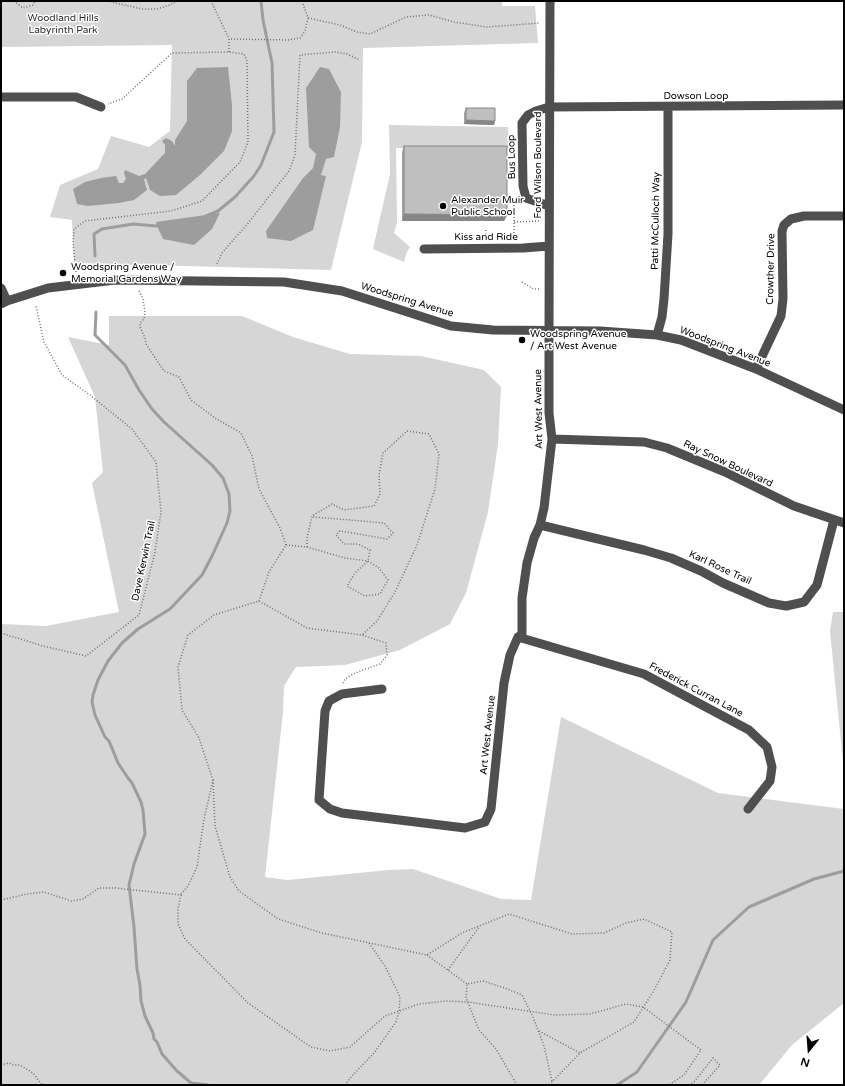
<!DOCTYPE html>
<style>
body{margin:0}
#map{position:relative;width:845px;height:1086px;overflow:hidden;background:#fff;font-family:"Varela Round",sans-serif}
canvas{display:block}
.frame{position:absolute;inset:0;border:2px solid #000;pointer-events:none}
.north{position:absolute;left:789px;top:1030px;width:40px;height:40px;-webkit-text-stroke:3px #fff;paint-order:stroke;rotate:197deg;font-size:11px;font-weight:700;line-height:16px;text-align:center;color:#000}
.north::after{content:'';display:block;margin:auto;width:14px;height:18px;background:#000;clip-path:polygon(50% 0,100% 100%,50% 72%,0 100%)}
</style>
<div id="map">
<canvas width="845" height="1086"></canvas>
<div class="frame"></div>
<div class="north">N</div>
</div>
<script>
const ctx = document.querySelector('canvas').getContext('2d');
ctx.lineJoin = 'round';
function fill(path, color) { ctx.fillStyle = color; ctx.fill(path, 'evenodd'); }
const toPath = rows => new Path2D(rows.map(r => 'M' + r).join(''));
function trace(path, color, width, dash) { ctx.strokeStyle = color; ctx.lineWidth = width; ctx.lineCap = dash ? 'butt' : 'round'; ctx.setLineDash(dash || []); ctx.stroke(path); }
function drawText(font, color, halo, rows, align = 'center') {
  ctx.font = font + ' "Varela Round",sans-serif'; ctx.lineWidth = 3; ctx.setLineDash([]); ctx.textBaseline = 'middle'; ctx.strokeStyle = halo; ctx.fillStyle = color; for (const [text, x, y, turn = 0] of rows) {
    ctx.save(); ctx.translate(x, y); ctx.rotate((+turn || 0) * Math.PI / 180); ctx.textAlign = isNaN(turn) ? turn : align; if (halo) ctx.strokeText(text, 0, 0); ctx.fillText(text, 0, 0); ctx.restore();
  }
}
const green = toPath([
 [1,1,502,1,502,6,535,6,538,43,363,48,362,142,331,270,74,263,72,220,50,217,60,185,98,169,111,136,149,147,170,131,172,45,1,47],
 [389,125,508,127,509,146,506,151,396,148,397,223,394,233,410,247,406,254,404,262,373,249,390,174],
 [109,316,242,316,293,337,350,354,421,356,484,370,501,387,498,444,488,512,466,593,450,624,400,650,345,665,296,667,284,686,283,712,265,877,287,880,389,870,413,869,501,899,531,900,561,717,718,793,844,809,844,1003,792,1045,759,1085,1,1085,1,624,46,626,119,612,92,483,103,472,95,397,68,337,109,345],
 [833,612,844,612,844,772,830,631]
]);
const water = toPath([
 [228,67,232,105,232,131,224,151,200,175,176,195,160,196,150,190,146,178,144,179,147,190,134,200,119,203,88,206,77,204,73,189,85,182,101,178,116,176,119,183,123,183,126,179,124,173,125,170,139,176,145,174,165,153,165,145,162,141,166,138,172,141,175,146,175,140,187,121,187,81,197,68],
 [320,67,329,69,341,92,340,127,334,157,326,159,321,175,326,176,313,230,291,241,267,238,266,231,303,178,313,168,316,154,309,147,306,88],
 [220,213,212,229,194,245,163,239,157,226,156,222]
]);
const stream = toPath([
 [206,216,218,211,235,197,254,176,261,165,274,132,272,63,263,20,261,1],
 [95,256,94,234,102,229,133,224,156,226,159,225],
 [96,312,95,335,125,365,139,390,152,409,164,422,212,465,223,478,229,494,230,511,227,523,212,556,202,575,170,609,138,629,122,643,108,661,98,680,93,695,92,702,95,715,105,737,109,741,118,763,128,778,132,783,141,802,143,810,145,834,134,864,129,885,134,927,137,969,140,985,141,1001,145,1016,153,1033,154,1039,157,1042,162,1054,177,1071,191,1083,208,1085],
 [617,1085,637,1072,686,1002,713,940,749,907,814,879,844,871]
]);
const path = toPath([
 [14,1,23,8,33,5,35,1],
 [107,1,142,9,157,9,170,5,176,1],
 [211,1,229,39],
 [308,18,340,25,357,32,370,34,406,17,429,15,454,22,487,27,540,23],
 [229,52,229,39,288,40,300,38,305,31,308,18,302,1],
 [514,202,514,239],
 [514,222,540,221],
 [485,240,486,228],
 [217,264,222,253,249,222,289,171,295,155,300,55,335,52,347,54,360,60],
 [76,272,73,243,74,229,85,221,171,211,202,201,240,162,248,142,247,61,244,54,229,52,172,53,122,99,108,104],
 [522,282,534,289,540,289],
 [139,291,143,299,145,312,144,319,140,323,140,327,145,338,146,344,164,371,179,377,191,400,215,418,241,433,252,456,259,489,280,528,286,545,269,572,259,601],
 [286,545,307,547,345,558,368,561,379,568,388,580,380,594,365,596,347,586,355,573,368,561,370,550,358,544,344,544,336,535,340,531,387,539,393,533,384,523,313,517],
 [307,547,307,538,312,516,332,504,344,510,374,506,380,494,379,475,383,453,407,431,429,434,439,454,435,489,417,545,395,592,377,621,362,635],
 [1,633,43,646,86,656,139,615,155,552,161,512,156,462,132,429,90,395,62,375,44,342,36,306],
 [213,780,215,826,230,877,239,891,278,919,322,933,427,955,462,933,509,914,572,934,604,933,626,923,644,919,672,932,670,960,653,992,634,1022,580,1053,549,1085],
 [181,894,188,886,197,867,204,819,213,780,199,738,182,710,178,667,188,635,214,615,259,601,307,628,362,635,386,643,387,655,380,664,355,673,345,679,343,684],
 [1,900,27,894,44,892,71,901,83,899,99,888,116,888,181,895,178,909,178,924,185,939,248,1003,311,1047,330,1051,350,1047,385,1016,419,1004,446,1001,468,1002,554,1015,590,1014,626,1004,643,1007,701,1050,684,1075,669,1085],
 [427,955,467,984],
 [448,970,479,927],
 [539,1031,580,1053],
 [1,1065,9,1063,14,1065,20,1065,33,1073,42,1085],
 [345,1085,351,1077,374,1053,396,1022,399,1012,400,997,385,966,369,943],
 [517,1085,496,1049,479,1030,466,998,467,984,483,981,505,988,522,995,533,1017,544,1046,552,1081],
 [689,1085,694,1082,713,1058,720,1065,702,1085]
]);
const minor = toPath([
 [1,97,76,97,101,107],
 [549,206,526,198,523,186,522,123,528,115,536,111,549,107,844,105],
 [424,249,523,248,549,246],
 [1,288,7,301],
 [1,304,7,301,48,288,115,280,284,282,342,291,451,326,493,330,600,331,657,335,681,340,756,369,844,410],
 [657,335,662,317,664,299,668,234,668,107],
 [756,369,781,316,783,299,782,231,784,225,791,219,804,216,844,216],
 [552,439,644,442,667,448,725,472,794,506,844,523],
 [540,525,644,550,671,558,701,571,723,583,769,603,786,606,804,602,817,585,834,520],
 [518,637,644,674,749,730,767,747,772,767,770,781,748,809],
 [382,689,342,694,329,701,325,711,319,800,330,809,342,813,465,828,485,822,491,809,504,683,510,655,518,637,522,634,522,598,527,563,534,538,540,525,544,508,552,439,549,413,549,330,550,1]
]);
const wall = toPath([
 [466,108,495,121,494,125,464,124,464,113],
 [404,146,507,215,504,221,402,221,402,152]
]);
const shadedWall = toPath([
 [466,120,495,121,494,125,464,124],
 [404,214,507,215,504,221,402,221]
]);
const building = toPath([
 [466,108,495,108,495,121,466,120,466,108],
 [404,146,507,146,507,215,404,214,404,146]
]);
const markers = [
 [443,206,4,"#000"],
 [63,273,4,"#000"],
 [522,340,4,"#000"]
];
const parkNames = [
 ["Woodland Hills",63,18],
 ["Labyrinth Park",63,30]
];
const streetNames = [
 ["Dowson Loop",696,96],
 ["Bus Loop",512,157,-91],
 ["Ford Wilson Boulevard",538,165,-90],
 ["Patti McCulloch Way",656,221,-89],
 ["Kiss and Ride",486,237],
 ["Crowther Drive",771,269,-89],
 ["Woodspring Avenue",407,300,17],
 ["Woodspring Avenue",725,347,21],
 ["Art West Avenue",539,409,-91],
 ["Ray Snow Boulevard",728,464,25],
 ["Dave Kerwin Trail",144,561,-78],
 ["Karl Rose Trail",720,568,25],
 ["Frederick Curran Lane",696,690,28],
 ["Art West Avenue",488,735,-84]
];
const poiNames = [
 ["Alexander Muir",451,200],
 ["Public School",451,212],
 ["Woodspring Avenue /",71,267],
 ["Memorial Gardens Way",71,279],
 ["Woodspring Avenue",530,334],
 ["/ Art West Avenue",530,346]
];
fill(green, '#d6d6d6');
fill(water, '#9d9d9d');
trace(stream, '#9d9d9d', 3);
trace(path, '#717171', 1.5, [1, 2]);
trace(minor, '#4f4f4f', 9);
fill(wall, '#a4a4a4');
fill(shadedWall, '#868686');
fill(building, '#bfbfbf');
trace(building, '#868686', 1);
for (const [x, y, r, color] of markers) { const dot = new Path2D(); dot.arc(x, y, r, 0, 2 * Math.PI); ctx.fillStyle = color; ctx.fill(dot); trace(dot, '#fff', 1.5); }
drawText('10px', '#2d2d2d', '#fff', parkNames);
drawText('10px', '#000', '#fff', streetNames);
drawText('10px', '#000', '#fff', poiNames, 'left');
</script>
